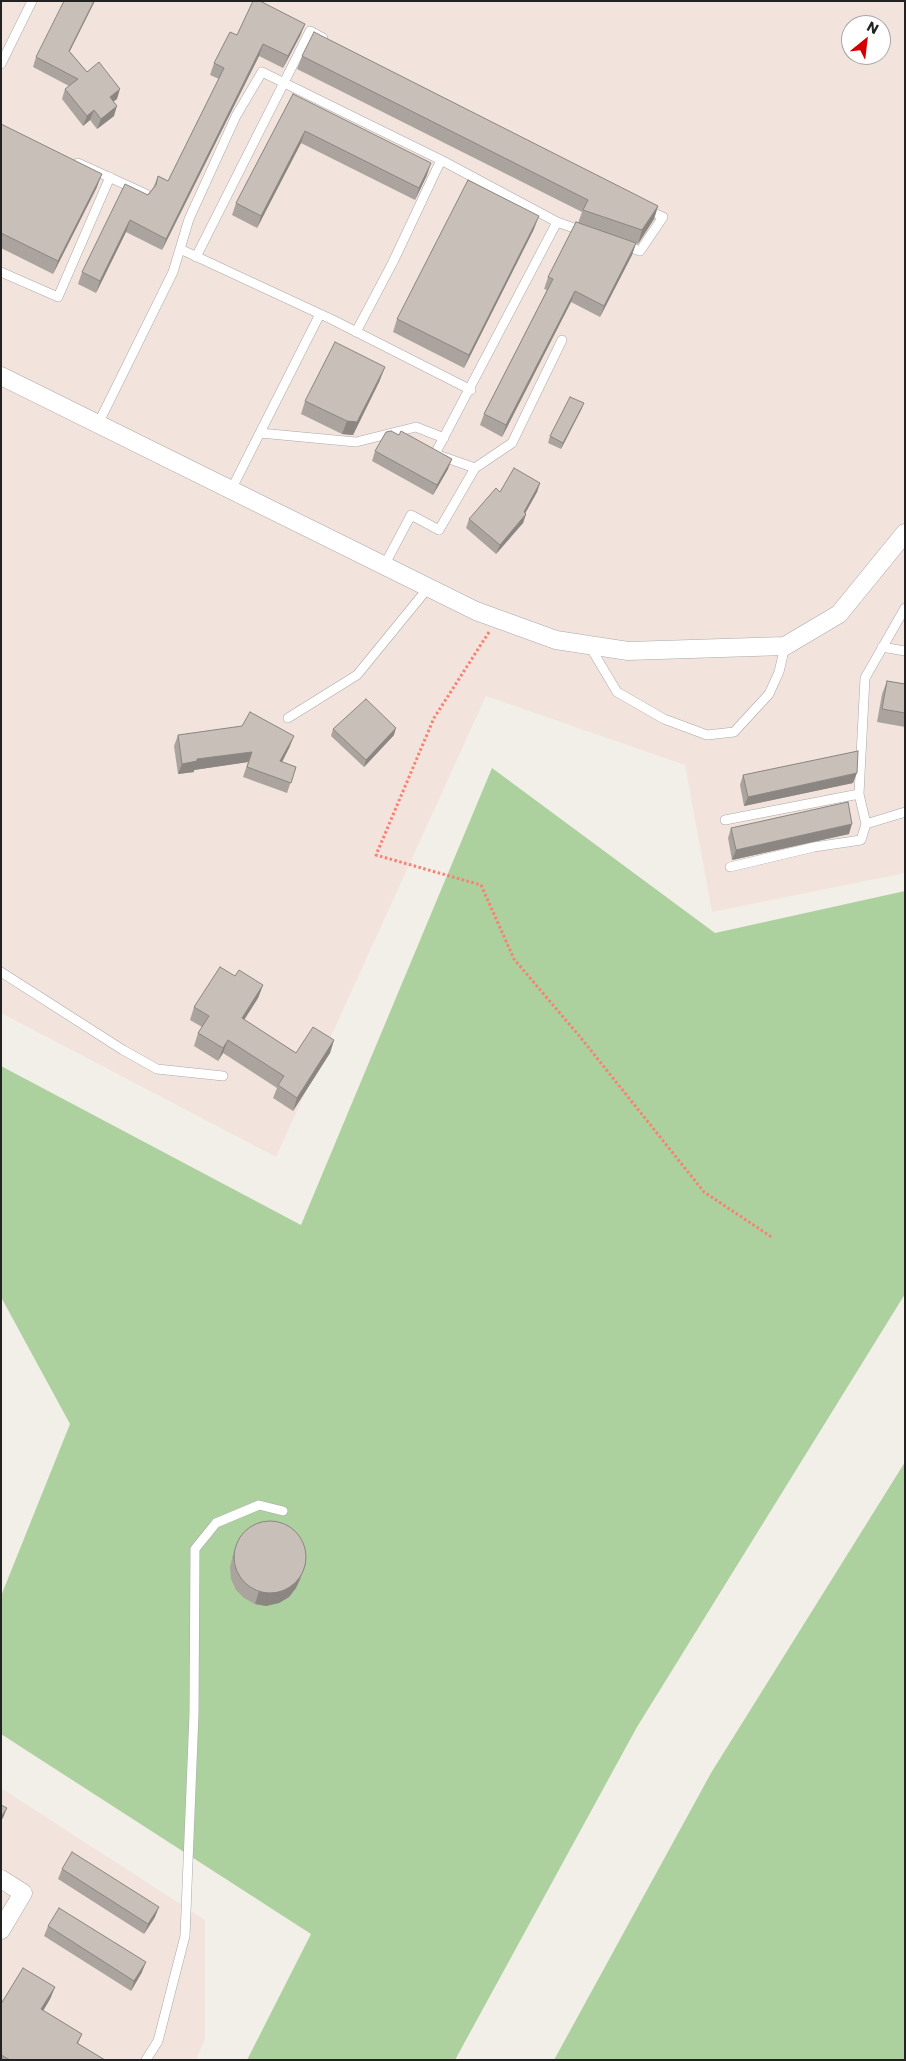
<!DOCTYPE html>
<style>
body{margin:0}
#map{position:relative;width:906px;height:2061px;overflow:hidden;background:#f2efe9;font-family:Poppins,sans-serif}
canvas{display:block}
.frame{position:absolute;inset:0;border:2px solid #222;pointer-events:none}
.north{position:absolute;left:841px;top:15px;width:50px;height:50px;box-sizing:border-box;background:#fff;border:1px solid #a7a7a7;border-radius:50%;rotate:29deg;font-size:14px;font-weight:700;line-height:20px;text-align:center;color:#222}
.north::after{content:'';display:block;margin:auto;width:18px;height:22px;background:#d40000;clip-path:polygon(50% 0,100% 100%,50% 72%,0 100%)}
</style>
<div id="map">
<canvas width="906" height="2061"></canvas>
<div class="frame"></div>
<div class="north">N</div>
</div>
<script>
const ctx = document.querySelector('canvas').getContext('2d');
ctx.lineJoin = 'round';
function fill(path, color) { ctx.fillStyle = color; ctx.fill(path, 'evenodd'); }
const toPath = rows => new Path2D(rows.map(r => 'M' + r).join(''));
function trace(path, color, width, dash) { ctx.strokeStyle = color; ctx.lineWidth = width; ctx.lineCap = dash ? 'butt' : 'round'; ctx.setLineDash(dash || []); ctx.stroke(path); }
const military = toPath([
 [1,1,905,1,905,873,712,912,685,765,486,696,276,1157,1,1013],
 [851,25,881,25,881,55,851,55],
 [1,1788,205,1920,205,2039,196,2060,1,2060]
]);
const forest = toPath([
 [492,768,715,933,905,891,905,1294,637,1727,455,2060,247,2060,311,1934,1,1734,1,1596,70,1424,1,1297,1,1066,301,1225],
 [905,1462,905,2060,554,2060,711,1773]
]);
const path = toPath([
 [489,632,434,718,376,855,481,885,514,959,581,1038,704,1192,773,1238]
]);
const lane = toPath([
 [1,64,32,1],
 [78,163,146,194],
 [623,245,640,251,663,217,645,209],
 [180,249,333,320,471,390],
 [196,257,310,31,323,38],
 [1,272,58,297,110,177],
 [356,332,393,262,441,160],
 [98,424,173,272,189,219,236,116,262,72,441,160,557,222,585,232],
 [260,433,356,442,416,427,444,438],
 [475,468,512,443,562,340],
 [231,490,320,314],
 [384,566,411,515,439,530,475,468,435,454,557,222],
 [905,608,865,678,859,794,866,824,905,812],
 [589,645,617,692,664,719,707,735,734,732,769,694,779,672,785,646],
 [882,647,905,651],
 [288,718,357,675,428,588],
 [725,820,859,794],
 [730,867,814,847,861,840,866,824],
 [1,972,123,1050,157,1069,223,1076],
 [146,2060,158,2041,185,1936,194,1714,195,1549,216,1523,259,1505,283,1511]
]);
const street = toPath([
 [1,376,476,611,556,640,628,651,785,646,839,614,905,533],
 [1,1879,23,1893,1,1930]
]);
const wall = toPath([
 [305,24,300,36,283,68,259,56,162,250,126,232,96,293,78,284,82,272,153,188,158,176,168,181,219,79,210,75,214,63,237,35],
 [70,52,87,72,117,99,114,101,114,116,97,129,90,120,83,126,62,99,65,89,69,86,33,67,36,57],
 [302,56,658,206,654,219,638,244,578,223,582,212,297,69],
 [293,94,427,175,415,200,301,143,257,228,232,215,236,203],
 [1,124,97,187,53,274,1,248],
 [534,229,464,368,393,332,397,319],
 [636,243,632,255,600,317,571,302,502,437,480,425,484,414,547,290,544,289,548,277],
 [380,380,353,435,342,434,301,414,305,401],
 [584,403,581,410,561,449,548,443,550,436],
 [375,451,448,469,433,495,372,461],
 [540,483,537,492,525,513,526,514,523,523,496,554,466,528,469,519],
 [887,681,905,684,905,727,877,722,882,694],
 [333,729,394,735,364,767,331,736],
 [178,735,290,746,282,762,296,767,287,793,243,777,248,762,194,770,194,772,178,774,174,746],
 [743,775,853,783,744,806,740,785],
 [731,828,849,834,732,860,728,838],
 [235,976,263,985,258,998,244,1020,296,1053,334,1040,330,1053,293,1111,273,1098,277,1088,223,1053,218,1061,194,1046,198,1033,202,1027,190,1020,194,1007],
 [237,1542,301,1578,296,1588,289,1597,279,1603,266,1606,255,1604,244,1598,236,1590,231,1579,230,1567,233,1555],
 [62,1869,155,1917,144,1934,58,1879],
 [48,1926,142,1972,131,1991,44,1936],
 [55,1987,50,1999,43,2011,82,2034,78,2044,105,2060,1,2060,1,2004]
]);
const shadedWall = toPath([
 [94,1,95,1,65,61,69,51],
 [305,24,300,36,283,68,288,56],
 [263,44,259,56,162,250,166,239],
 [120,89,117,99,106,107,110,97],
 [117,106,114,116,97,129,101,119],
 [94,110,90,120,83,126,87,116],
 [305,131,301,143,257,228,261,216],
 [431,163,427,175,415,200,419,188],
 [102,174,97,187,53,274,58,261],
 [658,206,654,219,638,244,642,230],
 [539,216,534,229,464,368,469,355],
 [130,220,126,232,96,293,100,281],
 [636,243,632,255,600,317,604,306],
 [575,291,571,302,502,437,506,425],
 [385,367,380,380,353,435,342,434,347,421],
 [584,403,581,410,561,449,563,443],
 [452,459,448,469,433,495,437,485],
 [540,483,537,492,521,521,526,514,523,523,496,554,500,545,524,512],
 [396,728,394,735,364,767,366,760],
 [294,736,290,746,277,772,280,761],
 [252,752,248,762,194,770,194,772,178,774,182,764,197,759],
 [857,773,853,783,744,806,748,797],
 [852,824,849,834,732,860,736,850],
 [263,985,258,998,237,1031,242,1018],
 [228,1040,223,1053,218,1061,223,1048],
 [334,1040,330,1053,293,1111,297,1098],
 [306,1564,296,1588,289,1597,279,1603,266,1606,255,1604,259,1591],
 [7,1808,3,1818,1,1821,1,1817],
 [159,1907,155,1917,144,1934,148,1924],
 [146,1962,142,1972,131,1991,134,1981],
 [55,1987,50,1999,37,2021,41,2009]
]);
const building = toPath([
 [64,1,94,1,69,51,87,72,99,62,120,89,110,97,117,106,101,119,94,110,87,116,65,89,78,79,36,57,64,1],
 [253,1,260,1,305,24,288,56,263,44,166,239,130,220,100,281,82,272,125,184,148,195,156,185,158,176,168,181,224,68,214,63,230,32,237,35,253,1],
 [314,32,658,206,642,230,583,210,588,200,302,56,314,32],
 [293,94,431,163,419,188,305,131,261,216,236,203,293,94],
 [1,124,102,174,58,261,1,233,1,124],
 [468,180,539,216,469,355,397,319,468,180],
 [576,222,636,243,604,306,575,291,506,425,484,414,553,279,548,277,576,222],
 [335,342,385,367,357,422,347,421,305,401,335,342],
 [570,397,584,403,563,443,550,436,570,397],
 [391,431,399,435,401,431,452,459,437,485,375,451,386,432,391,431],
 [514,468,540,483,524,512,526,514,500,545,469,519,496,488,500,492,514,468],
 [887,681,905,684,905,713,882,709,887,681],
 [366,699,396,728,366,760,333,729,366,699],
 [250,712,294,736,280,761,296,767,291,783,247,767,252,752,197,759,197,761,182,764,178,735,242,726,250,712],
 [858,751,857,773,748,797,743,775,858,751],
 [848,802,852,824,736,850,731,828,848,802],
 [220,967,235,976,239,970,263,985,242,1018,296,1053,313,1027,334,1040,297,1098,278,1085,284,1076,228,1040,223,1048,198,1033,209,1016,194,1007,220,967],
 '234 1557a36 36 0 1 1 72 0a36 36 0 1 1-72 0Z',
 [1,1805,7,1808,1,1817,1,1805],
 [72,1852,159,1907,148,1924,62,1869,72,1852],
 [59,1908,146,1962,134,1981,48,1926,59,1908],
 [23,1968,55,1987,41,2009,82,2034,77,2043,105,2060,10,2060,1,2055,1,2004,23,1968]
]);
fill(military, '#f3e3dd');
fill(forest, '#add19e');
trace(lane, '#a9a9a9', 10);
trace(street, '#a9a9a9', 19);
trace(path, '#fa8072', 3, [2.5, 2.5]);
trace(lane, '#fff', 9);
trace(street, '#fff', 18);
fill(wall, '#aba49e');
fill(shadedWall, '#8b8681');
fill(building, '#c7bfb8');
trace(building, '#8b8681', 1);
</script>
